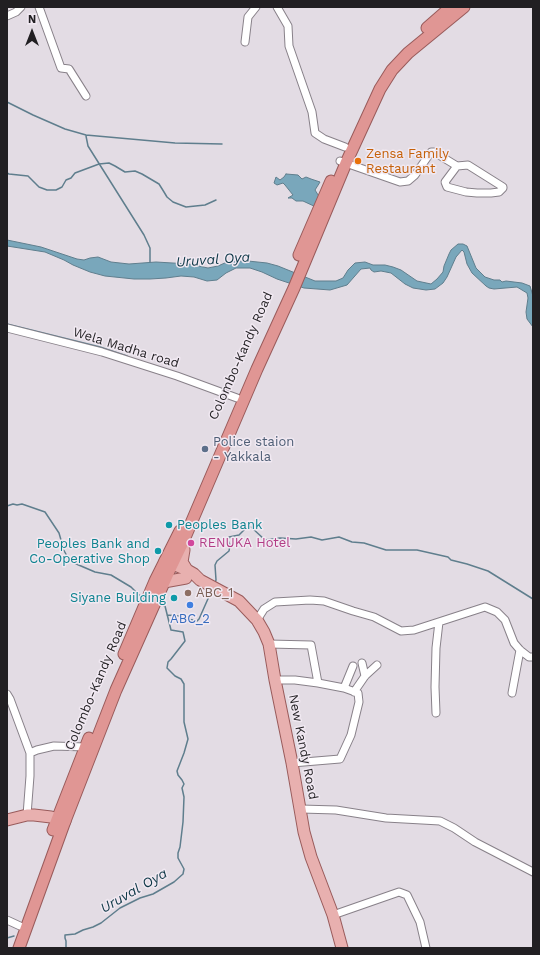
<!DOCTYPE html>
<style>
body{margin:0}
#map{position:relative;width:540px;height:955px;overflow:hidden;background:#e3dce4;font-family:"Work Sans",sans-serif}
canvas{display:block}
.frame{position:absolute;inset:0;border:8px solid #211f22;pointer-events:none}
.north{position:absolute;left:12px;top:12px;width:40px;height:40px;-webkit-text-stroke:3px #f1e9f2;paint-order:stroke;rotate:0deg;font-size:11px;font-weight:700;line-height:16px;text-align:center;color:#211f22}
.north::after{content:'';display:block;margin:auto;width:14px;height:18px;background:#211f22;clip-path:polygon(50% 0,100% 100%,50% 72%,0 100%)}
</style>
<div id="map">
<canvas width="540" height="955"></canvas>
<div class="frame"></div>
<div class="north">N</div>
</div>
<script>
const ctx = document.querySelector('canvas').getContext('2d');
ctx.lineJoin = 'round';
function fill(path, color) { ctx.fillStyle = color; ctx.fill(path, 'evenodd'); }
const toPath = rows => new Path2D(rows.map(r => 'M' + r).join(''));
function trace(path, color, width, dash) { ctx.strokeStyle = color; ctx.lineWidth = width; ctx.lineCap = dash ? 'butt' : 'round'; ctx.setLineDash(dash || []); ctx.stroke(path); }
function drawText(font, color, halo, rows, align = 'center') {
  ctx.font = font + ' "Work Sans",sans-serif'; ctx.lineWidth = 3; ctx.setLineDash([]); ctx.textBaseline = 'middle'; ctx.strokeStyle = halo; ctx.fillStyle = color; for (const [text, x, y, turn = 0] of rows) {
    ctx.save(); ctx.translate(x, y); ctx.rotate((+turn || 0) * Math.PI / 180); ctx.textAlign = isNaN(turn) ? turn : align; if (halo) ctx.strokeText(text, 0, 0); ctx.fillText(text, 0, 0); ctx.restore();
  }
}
const water = toPath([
 [286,174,298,175,302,179,306,177,311,179,320,182,315,190,320,198,316,207,303,201,296,201,292,198,288,198,293,195,285,185,283,183,277,185,274,183,276,177,280,180,284,177,286,174],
 [7,240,41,247,77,259,84,260,90,258,98,257,111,262,129,264,156,262,189,264,208,268,218,266,227,262,237,261,248,261,267,263,278,266,315,281,336,281,343,278,348,270,355,263,365,262,373,265,385,265,393,267,401,270,417,281,431,284,437,279,443,272,444,266,449,254,451,250,458,244,463,244,467,246,476,268,485,277,494,280,500,280,502,282,506,281,522,283,530,286,533,296,533,327,527,319,526,312,528,298,527,293,517,287,494,289,489,288,486,286,472,273,467,264,464,252,462,250,456,257,447,277,443,283,435,289,426,290,413,288,405,284,391,273,381,271,374,272,371,270,370,268,361,269,347,285,330,290,304,288,277,279,262,272,250,268,236,268,226,273,217,280,207,281,194,277,181,276,166,278,150,279,134,279,105,276,90,272,73,265,64,260,45,252,7,246,7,240]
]);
const stream = toPath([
 [7,102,33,115,65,129,86,135,175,143,222,144],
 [86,136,88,146,144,235,150,248,150,262],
 [7,173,9,174,28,176,39,187,47,190,56,190,62,187,66,180,71,178,75,173,99,164,109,163,115,166,125,172,135,171,142,174,159,184,164,192,167,197,173,202,186,207,205,205,216,200],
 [7,324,100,347,127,356],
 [7,506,13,504,17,505,22,504,45,512,59,533,61,540,61,545,68,558,74,563,95,572,111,575,131,587,139,595,144,597],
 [215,583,216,580,215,565,217,561,229,551,230,545,228,540,229,537,239,535,247,527,251,527,265,540,280,538,296,539,311,537,322,540,339,537,352,542,364,543,386,550,417,550,448,557,451,560,467,564,488,571,533,599],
 [167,615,179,616,184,618,197,621,199,619,211,592],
 [7,938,14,936],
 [66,948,66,941,65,938,65,935,75,934,83,930,93,927,101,923,120,908,140,898,153,894,174,882,183,874,184,869,178,858,178,853,180,847,183,822,184,797,182,788,184,784,182,780,178,775,177,771,184,753,188,739,184,722,184,684,181,679,175,676,167,668,168,662,171,659,185,641,183,632,171,630,165,606,160,604]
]);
const minor = toPath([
 [39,7,61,68,69,69,86,96],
 [277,7,288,26,289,46,312,112,315,133,324,139,345,147],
 [7,16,16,12,21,7],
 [245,42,248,17,256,7],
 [340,161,400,182,408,181,415,175,431,152,434,152,457,166,468,165,503,187,503,188,499,192,491,193,477,193,466,192,447,187,445,182,457,166],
 [7,328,102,352,177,376,237,398],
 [257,620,264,609,275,602,310,600,324,601,353,611,374,617,401,631,414,630,485,607,497,612,505,620,514,643,520,650,529,657,533,657],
 [269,644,311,645,318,683],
 [362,663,365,676],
 [275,680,295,680,318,683,344,688,358,693,359,702,351,735,340,759,292,763],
 [344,688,353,666],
 [354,692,365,676,377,665],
 [512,693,520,650],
 [7,694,10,699,30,753,30,776,27,815],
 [436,713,435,687,436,648,439,622],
 [30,753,37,750,54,746,86,747],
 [301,809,336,810,386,818,440,821,454,828,475,842,533,872],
 [333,915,399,892,407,895,420,922,426,948],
 [7,920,20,926]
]);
const primary = toPath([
 [183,542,184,550,182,562,187,570],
 [165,561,187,570,194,574,200,580,239,601,257,620,264,632,269,644,275,680,292,763,304,832,311,857,333,915,342,948],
 [164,582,186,578],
 [7,820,27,815,34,815,51,817,65,821]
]);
const trunk = toPath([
 [427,28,451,7],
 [299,255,331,181],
 [124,654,155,581,180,531],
 [53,830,89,738],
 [19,948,65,821,116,690,170,569,183,542,257,369,294,288,346,163,380,89,392,70,408,53,464,7]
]);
const markers = [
 [358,161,4,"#e8710a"],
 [205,449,4,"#5c6f8a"],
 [169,525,4,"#0f9aa8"],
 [191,543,4,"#d1479c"],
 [158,551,4,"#0f9aa8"],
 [188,593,4,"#8d6e63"],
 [174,598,4,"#0f9aa8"],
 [190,605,4,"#3f7fe0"]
];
const foodNames = [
 ["Zensa Family",366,154],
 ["Restaurant",366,169]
];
const streetNames = [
 ["Wela Madha road",126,348,17],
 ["Colombo-Kandy Road",241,356,-66],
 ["Colombo-Kandy Road",96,686,-67],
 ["New Kandy Road",303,747,79]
];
const serviceNames = [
 ["Police staion",213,442],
 ["- Yakkala",213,457]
];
const cultureNames = [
 ["Peoples Bank",177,525,"left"],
 ["Peoples Bank and",150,544],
 ["Co-Operative Shop",150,559],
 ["Siyane Building",166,598]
];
const hotelNames = [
 ["RENUKA Hotel",199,543]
];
const educationNames = [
 ["ABC_1",196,593]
];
const shopNames = [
 ["ABC_2",190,619]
];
const waterNames = [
 ["Uruval Oya",213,260,-4],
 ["Uruval Oya",134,891,-30]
];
fill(water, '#79a7bb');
trace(water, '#5f7e8d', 1);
trace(stream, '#5f7e8d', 1.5);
trace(minor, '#888189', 9);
trace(primary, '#995b5b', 13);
trace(trunk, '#995b5b', 13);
trace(minor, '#fff', 7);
trace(primary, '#e8b0af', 11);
trace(trunk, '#e09694', 11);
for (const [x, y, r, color] of markers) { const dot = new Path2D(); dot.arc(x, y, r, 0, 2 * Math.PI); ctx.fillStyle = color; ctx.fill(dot); trace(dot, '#f1e9f2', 1.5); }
drawText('13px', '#c56008', '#f1e9f2', foodNames, 'left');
drawText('13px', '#211f22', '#f1e9f2', streetNames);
drawText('13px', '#4e5e75', '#f1e9f2', serviceNames, 'left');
drawText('13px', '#0d838f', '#f1e9f2', cultureNames, 'right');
drawText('13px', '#b23c85', '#f1e9f2', hotelNames, 'left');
drawText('13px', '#785e54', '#f1e9f2', educationNames, 'left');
drawText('13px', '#366cbe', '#f1e9f2', shopNames);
drawText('italic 14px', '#0c3645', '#f1e9f2', waterNames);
</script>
